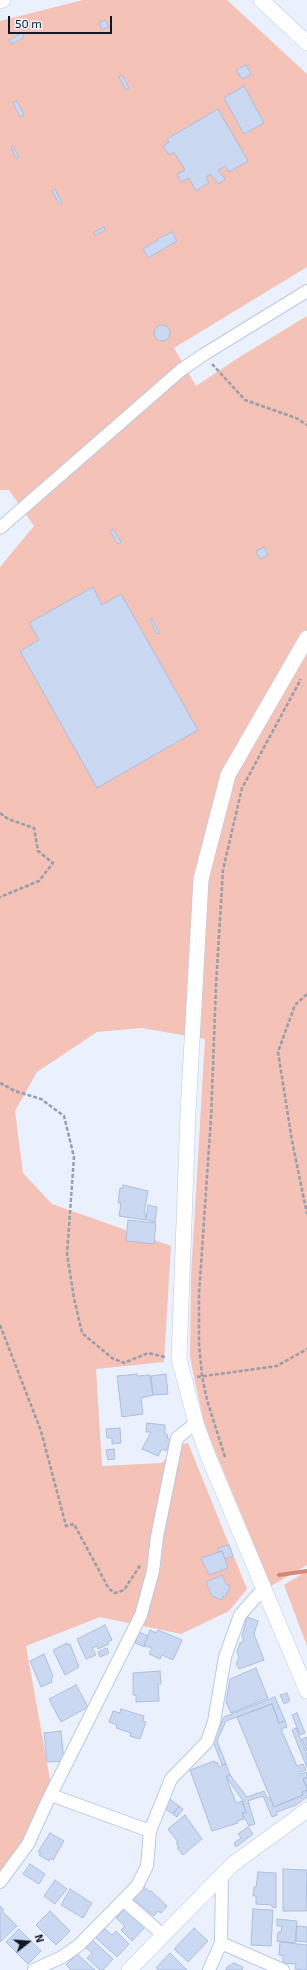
<!DOCTYPE html>
<style>
body{margin:0}
#map{position:relative;width:307px;height:1970px;overflow:hidden;background:#eaf1fd;font-family:"Exo 2",sans-serif}
canvas{display:block}
.north{position:absolute;left:8px;top:1922px;width:40px;height:40px;-webkit-text-stroke:3px #eaf1fd;paint-order:stroke;rotate:73deg;font-size:11px;font-weight:700;line-height:16px;text-align:center;color:#121822}
.north::after{content:'';display:block;margin:auto;width:14px;height:18px;background:#121822;clip-path:polygon(50% 0,100% 100%,50% 72%,0 100%)}
.scale{position:absolute;left:8px;top:16px;width:104px;height:18px;box-sizing:border-box;border:2px solid #121822;border-top:0;padding-left:5px;font-size:12px;line-height:14px;white-space:nowrap;color:#121822;-webkit-text-stroke:3px #eaf1fd;paint-order:stroke}
</style>
<div id="map">
<canvas width="307" height="1970"></canvas>
<div class="north">N</div>
<div class="scale">50 m</div>
</div>
<script>
const ctx = document.querySelector('canvas').getContext('2d');
ctx.lineJoin = 'round';
function fill(path, color) { ctx.fillStyle = color; ctx.fill(path, 'evenodd'); }
const toPath = rows => new Path2D(rows.map(r => 'M' + r).join(''));
function trace(path, color, width, dash) { ctx.strokeStyle = color; ctx.lineWidth = width; ctx.lineCap = dash ? 'butt' : 'round'; ctx.setLineDash(dash || []); ctx.stroke(path); }
const green = toPath([
 [83,0,227,0,307,74,307,267,174,348,196,386,238,358,307,316,307,1565,271,1586,205,1427,194,1377,190,1357,191,1276,205,1039,142,1028,97,1032,37,1072,15,1111,23,1173,52,1204,171,1246,164,1362,96,1369,102,1466,162,1463,179,1445,188,1443,247,1589,229,1611,181,1634,100,1617,26,1646,54,1802,0,1886,0,567,34,526,9,490,0,490,0,21],
 [307,1571,307,1646,284,1585]
]);
const stream = toPath([
 [279,1575,307,1571]
]);
const building = toPath([
 [105,20,109,26,102,30,99,23,105,20],
 [22,33,24,37,12,44,9,40,22,33],
 [246,65,251,74,242,79,236,70,246,65],
 [122,75,129,88,126,90,119,77,122,75],
 [244,86,264,123,244,134,224,98,244,86],
 [17,101,24,115,20,117,13,103,17,101],
 [218,109,248,161,229,172,225,166,218,170,225,179,219,184,210,174,206,177,209,183,196,191,189,178,181,182,177,174,185,170,174,152,169,155,163,146,169,142,167,139,218,109],
 [13,146,19,157,16,158,11,147,13,146],
 [55,189,62,203,60,205,52,191,55,189],
 [104,227,105,230,95,235,93,233,104,227],
 [172,232,177,241,148,258,143,249,158,240,157,239,172,232],
 '154 333a8 8 0 1 1 16 0a8 8 0 1 1-16 0Z',
 [113,529,121,542,118,544,110,531,113,529],
 [264,547,268,555,260,559,256,551,264,547],
 [93,587,102,605,121,594,198,730,97,788,20,651,39,640,29,623,93,587],
 [152,619,160,633,157,634,150,620,152,619],
 [123,1185,148,1191,144,1214,146,1214,145,1220,119,1216,121,1203,118,1203,120,1188,123,1188,123,1185],
 [148,1205,157,1207,155,1222,146,1220,148,1205],
 [128,1220,156,1223,154,1244,126,1241,128,1220],
 [137,1374,137,1376,150,1375,153,1395,141,1398,143,1414,122,1417,117,1376,137,1374],
 [166,1374,168,1394,153,1395,151,1376,166,1374],
 [147,1423,165,1425,165,1434,168,1435,167,1438,171,1440,166,1451,162,1449,158,1456,142,1449,151,1432,146,1432,147,1423],
 [120,1428,121,1443,112,1444,112,1438,107,1438,106,1429,120,1428],
 [114,1449,115,1459,108,1460,106,1450,114,1449],
 [229,1545,233,1556,225,1559,222,1551,219,1552,218,1548,229,1545],
 [222,1551,228,1568,209,1575,201,1558,222,1551],
 [222,1575,226,1584,230,1586,225,1597,223,1596,222,1600,212,1596,206,1582,222,1575],
 [247,1617,258,1621,254,1634,264,1660,239,1669,236,1664,239,1657,237,1651,240,1643,244,1641,242,1636,247,1617],
 [105,1625,112,1640,107,1642,109,1644,98,1649,97,1646,92,1648,96,1655,86,1659,77,1639,105,1625],
 [150,1630,156,1633,158,1630,182,1640,173,1660,162,1655,160,1659,149,1654,152,1648,144,1645,150,1630],
 [139,1632,148,1636,144,1645,145,1647,135,1643,139,1632],
 [67,1643,67,1645,70,1644,79,1667,65,1675,53,1650,67,1643],
 [107,1648,109,1653,100,1657,98,1652,107,1648],
 [44,1654,53,1676,51,1679,52,1682,41,1687,30,1661,44,1654],
 [256,1668,268,1698,231,1713,226,1702,230,1679,256,1668],
 [160,1671,161,1684,158,1684,159,1701,136,1702,136,1695,133,1695,133,1673,160,1671],
 [76,1685,88,1707,61,1722,49,1699,76,1685],
 [287,1693,290,1701,284,1704,280,1695,287,1693],
 [275,1697,285,1721,279,1723,272,1704,226,1721,217,1741,226,1764,222,1765,213,1741,224,1717,275,1697],
 [272,1704,279,1723,285,1721,287,1727,281,1729,297,1766,303,1764,306,1770,300,1772,301,1774,307,1772,307,1777,303,1779,307,1790,302,1792,303,1795,274,1807,237,1717,272,1704],
 [121,1709,144,1716,143,1721,146,1722,140,1739,130,1736,131,1733,116,1728,117,1725,109,1722,113,1711,120,1713,121,1709],
 [297,1713,305,1733,300,1735,292,1715,297,1713],
 [296,1728,307,1755,307,1768,292,1730,296,1728],
 [61,1731,64,1761,47,1762,44,1733,61,1731],
 [307,1737,307,1751,302,1739,307,1737],
 [214,1761,215,1763,217,1762,219,1767,226,1764,230,1775,226,1777,236,1803,242,1801,246,1812,242,1813,244,1819,237,1821,238,1823,212,1831,190,1770,214,1761],
 [230,1775,247,1797,264,1791,267,1798,270,1797,274,1807,303,1795,302,1792,307,1790,307,1797,296,1805,277,1812,277,1815,272,1817,263,1796,248,1801,255,1824,249,1826,242,1813,246,1812,242,1801,243,1801,226,1777,230,1775],
 [307,1777,307,1789,303,1779,307,1777],
 [170,1799,179,1806,173,1814,164,1808,170,1799],
 [179,1806,183,1809,177,1817,173,1814,179,1806],
 [185,1815,202,1839,183,1855,177,1848,179,1847,176,1843,178,1842,168,1829,185,1815],
 [248,1827,253,1834,236,1847,234,1843,241,1838,238,1834,248,1827],
 [50,1833,64,1841,53,1860,50,1858,49,1861,39,1855,41,1853,38,1852,50,1833],
 [30,1864,45,1874,39,1884,23,1874,30,1864],
 [283,1869,307,1870,306,1911,283,1911,283,1869],
 [258,1872,276,1873,276,1908,272,1907,272,1905,256,1904,256,1896,253,1896,254,1887,256,1887,258,1872],
 [55,1880,67,1889,55,1904,44,1896,55,1880],
 [144,1887,150,1892,151,1891,167,1906,161,1913,158,1911,154,1916,133,1899,144,1887],
 [70,1889,92,1903,83,1918,61,1905,70,1889],
 [0,1906,4,1910,2,1911,17,1926,0,1942,0,1906],
 [125,1909,145,1927,132,1941,121,1930,125,1926,116,1918,125,1909],
 [253,1909,273,1910,271,1946,251,1945,253,1909],
 [50,1911,70,1931,56,1945,36,1925,50,1911],
 [277,1919,297,1921,295,1943,277,1941,278,1932,281,1932,282,1926,277,1926,277,1919],
 [297,1926,307,1927,307,1942,296,1941,297,1926],
 [194,1928,208,1941,188,1962,174,1949,194,1928],
 [19,1929,41,1951,28,1964,6,1942,19,1929],
 [105,1929,112,1935,116,1931,129,1944,117,1957,95,1937,105,1929],
 [92,1940,113,1959,103,1970,100,1970,87,1958,92,1953,85,1947,92,1940],
 [280,1942,307,1945,307,1970,295,1969,296,1964,283,1963,283,1956,279,1955,280,1942],
 [170,1953,187,1970,159,1970,156,1968,170,1953],
 [77,1954,95,1970,71,1970,66,1965,77,1954],
 [234,1963,243,1967,242,1970,226,1970,227,1967,234,1963]
]);
const path = toPath([
 [212,364,245,400,296,418,307,425],
 [0,813,8,819,34,828,38,851,53,863,39,881,0,897],
 [307,994,295,1005,278,1052,292,1141,307,1214],
 [0,1083,15,1091,41,1099,64,1116,74,1157,67,1254,74,1298,82,1333,112,1358,124,1363,148,1353,165,1357],
 [0,1325,41,1431,66,1526,74,1524,109,1589,115,1593,124,1590,141,1564],
 [197,1377,277,1366,307,1349],
 [225,1457,207,1400,202,1376,199,1344,199,1294,211,1118,216,985,223,870,242,788,301,679]
]);
const minor = toPath([
 [0,528,181,370,203,355,307,291],
 [51,1795,150,1831],
 [0,1882,28,1844,47,1802,141,1615,153,1571,157,1537,177,1438,196,1423],
 [123,1900,162,1934],
 [221,1943,283,1970],
 [34,1970,62,1957,79,1945,137,1886,147,1866,150,1831,171,1779,207,1742,214,1722,225,1657,240,1615,264,1588],
 [209,1970,221,1943,222,1875]
]);
const tertiary = toPath([
 [261,0,307,43],
 [0,1,3,0],
 [307,638,228,775,201,879,188,1113,179,1359,196,1423,208,1456,307,1691],
 [129,1970,233,1864,307,1810]
]);
fill(green, '#f4c2b7');
trace(stream, '#d48878', 4);
fill(building, '#cad8f2');
trace(building, '#aebedb', 1);
trace(minor, '#b8c8e5', 14);
trace(tertiary, '#b8c8e5', 16);
trace(path, '#979da9', 2.5, [4, 2]);
trace(minor, '#fff', 12);
trace(tertiary, '#fff', 15);
</script>
